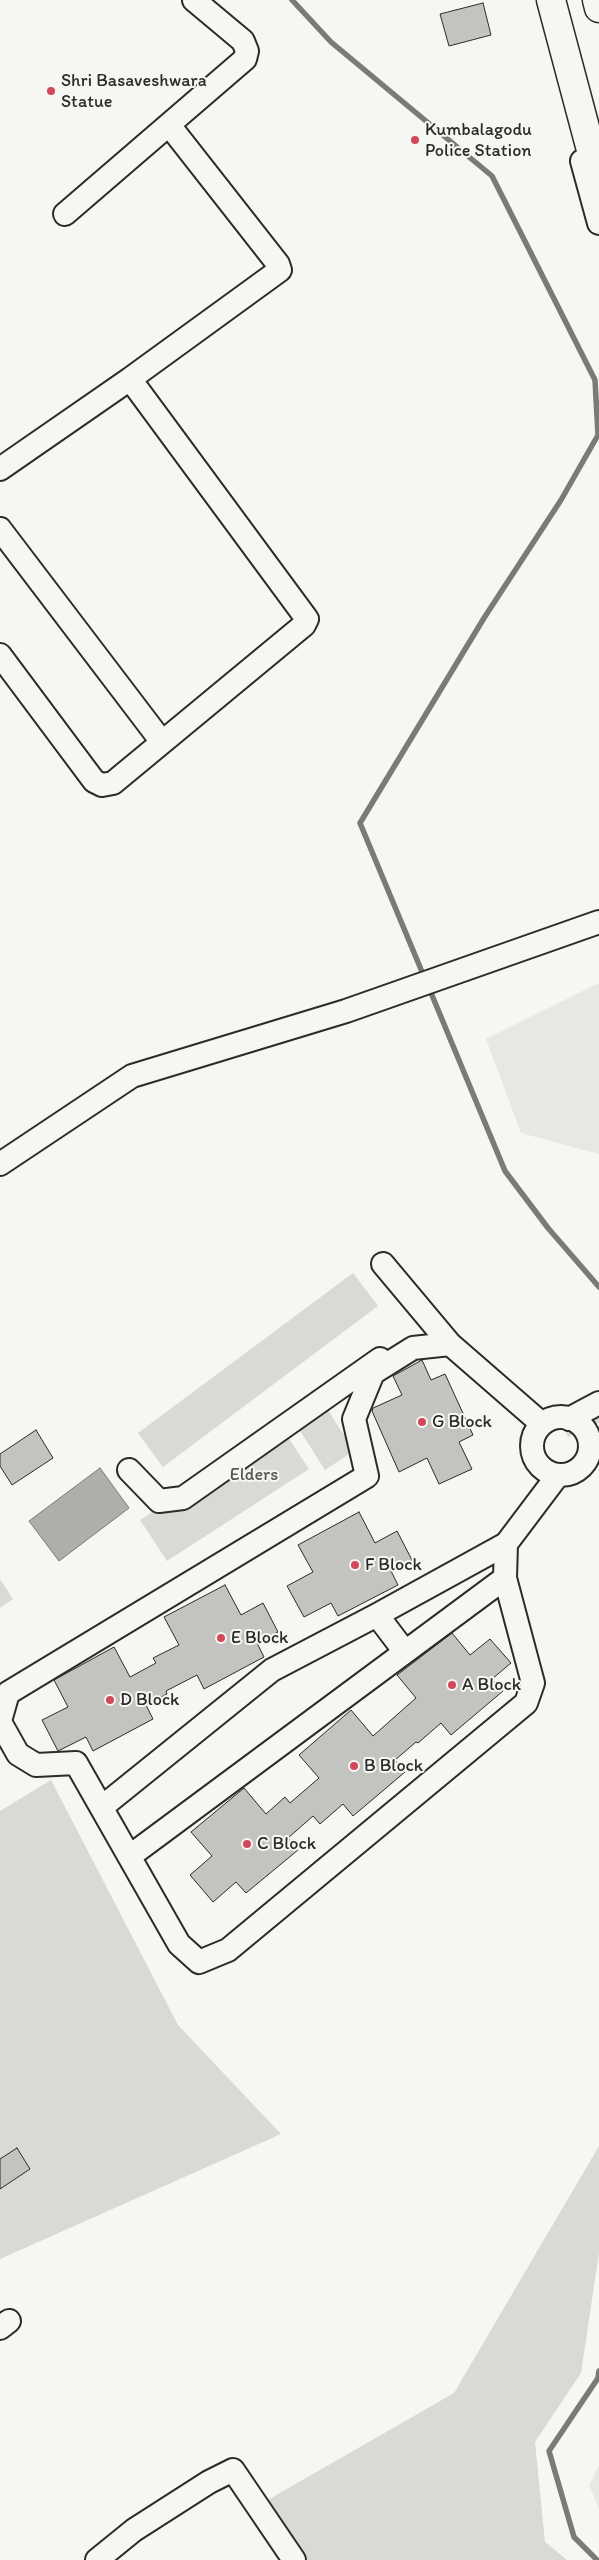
<!DOCTYPE html>
<style>
body{margin:0}
canvas{display:block;background:#f6f6f2}
</style>
<canvas width="599" height="2560"></canvas>
<script>
const ctx = document.querySelector('canvas').getContext('2d');
ctx.lineJoin = 'round';
function fill(path, color) { ctx.fillStyle = color; ctx.fill(path, 'evenodd'); }
const toPath = rows => new Path2D(rows.map(r => 'M' + r).join(''));
function trace(path, color, width, dash) { ctx.strokeStyle = color; ctx.lineWidth = width; ctx.lineCap = dash ? 'butt' : 'round'; ctx.setLineDash(dash || []); ctx.stroke(path); }
function drawText(font, color, halo, rows, align = 'center') {
  ctx.font = font + ' Itim,sans-serif'; ctx.lineWidth = 4; ctx.setLineDash([]); ctx.textBaseline = 'middle'; ctx.strokeStyle = halo; ctx.fillStyle = color; for (const [text, x, y, turn = 0] of rows) {
    ctx.save(); ctx.translate(x, y); ctx.rotate((+turn || 0) * Math.PI / 180); ctx.textAlign = isNaN(turn) ? turn : align; if (halo) ctx.strokeText(text, 0, 0); ctx.fillText(text, 0, 0); ctx.restore();
  }
}
const built = toPath([
 [599,983,599,1154,521,1133,486,1039],
 [599,2465,599,2509,589,2485]
]);
const green = toPath([
 [353,1273,378,1306,163,1467,138,1433],
 [326,1407,354,1451,325,1470,297,1426],
 [599,1409,599,1423,568,1437,562,1425],
 [282,1428,309,1469,167,1561,140,1520],
 [0,1579,13,1599,0,1608],
 [51,1780,178,2025,281,2134,0,2259,0,1811],
 [599,2146,599,2253,581,2373,535,2442,545,2542,567,2560,289,2560,252,2509,454,2393]
]);
const water = toPath([
 [100,1468,129,1508,59,1561,29,1521,100,1468]
]);
const stream = toPath([
 [292,0,331,42,492,176,595,380,598,435,561,500,484,618,360,823,425,979],
 [429,988,505,1171,548,1228,599,1287],
 [597,2560,574,2537,549,2451,598,2378,599,2371]
]);
const building = toPath([
 [483,3,491,35,449,46,440,14,483,3],
 [422,1360,431,1380,445,1374,473,1435,459,1442,472,1469,439,1484,427,1458,399,1472,372,1411,373,1408,402,1395,393,1376,422,1360],
 [36,1430,53,1458,12,1485,0,1466,0,1454,36,1430],
 [359,1512,375,1543,397,1531,412,1560,391,1571,398,1585,338,1616,331,1603,304,1617,287,1586,313,1572,298,1545,359,1512],
 [225,1585,241,1615,263,1603,278,1632,257,1643,264,1657,204,1689,197,1675,166,1691,167,1694,146,1705,153,1719,93,1751,86,1737,58,1751,42,1720,68,1707,54,1680,114,1647,130,1677,156,1663,153,1658,179,1645,164,1617,225,1585],
 [452,1633,470,1655,490,1639,511,1663,492,1679,503,1691,451,1735,441,1723,418,1743,416,1742,395,1760,405,1772,353,1816,343,1804,320,1824,313,1816,288,1838,298,1850,246,1893,236,1882,213,1902,190,1875,212,1856,191,1832,244,1788,266,1814,285,1797,290,1803,319,1778,299,1755,351,1710,373,1736,416,1698,397,1675,452,1633],
 [17,2148,30,2169,0,2189,0,2159,17,2148]
]);
const minor = toPath([
 [582,161,599,223],
 [65,214,245,59,247,51,243,41,194,0],
 [0,469,130,379],
 [0,529,162,742],
 [0,655,94,781,102,785,113,783,304,625,307,619,130,379,280,270,278,264,169,125],
 [0,1164,132,1076,346,1011,599,922],
 [383,1264,450,1344,542,1424],
 '532 1446a29 29 0 1 1 58 0a29 29 0 1 1-58 0Z',
 [569,1419,599,1403],
 [129,1470,159,1501,183,1498,380,1359],
 [377,1615,405,1652],
 [0,1721,8,1693,367,1476,354,1419,373,1373,413,1348,450,1344],
 [0,1722,18,1754,36,1765,76,1763,179,1944,199,1962,228,1950,526,1703,533,1683,505,1578,506,1544,558,1475],
 [102,1807,272,1670,377,1615,506,1544],
 [130,1856,505,1578],
 [0,2328,9,2321],
 [97,2560,134,2530,209,2482,233,2470,294,2560]
]);
const highway = toPath([
 [551,0,599,180],
 [597,0,599,8]
]);
const markers = [
 [51,91,5,"#d1495b"],
 [415,140,5,"#d1495b"],
 [422,1422,5,"#d1495b"],
 [355,1565,5,"#d1495b"],
 [221,1638,5,"#d1495b"],
 [452,1685,5,"#d1495b"],
 [110,1700,5,"#d1495b"],
 [354,1766,5,"#d1495b"],
 [247,1844,5,"#d1495b"]
];
const poiNames = [
 ["Shri Basaveshwara",61,81],
 ["Statue",61,102],
 ["Kumbalagodu",425,130],
 ["Police Station",425,151],
 ["G Block",432,1422],
 ["F Block",365,1565],
 ["E Block",231,1638],
 ["A Block",462,1685],
 ["D Block",120,1700],
 ["B Block",364,1766],
 ["C Block",257,1844]
];
const parkNames = [
 ["Elders",254,1475]
];
fill(built, '#e7e7e3');
fill(green, '#d9d9d5');
fill(water, '#aeaeab');
trace(water, '#7a7a78', 1);
trace(stream, '#7a7a78', 5.5);
fill(building, '#c3c3c0');
trace(building, '#2b2b2b', 1);
trace(minor, '#2b2b2b', 26);
trace(highway, '#2b2b2b', 31);
trace(minor, '#f6f6f2', 22);
trace(highway, '#f6f6f2', 28);
for (const [x, y, r, color] of markers) { const dot = new Path2D(); dot.arc(x, y, r, 0, 2 * Math.PI); ctx.fillStyle = color; ctx.fill(dot); trace(dot, '#f6f6f2', 2); }
drawText('18px', '#2b2b2b', '#f6f6f2', poiNames, 'left');
drawText('18px', '#565656', '#f6f6f2', parkNames);
</script>
